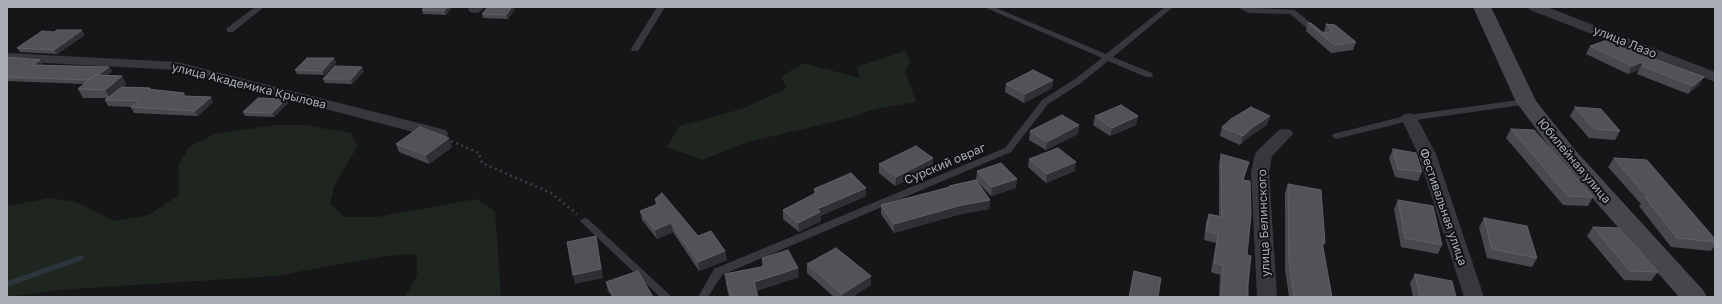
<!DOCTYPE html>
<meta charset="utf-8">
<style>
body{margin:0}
#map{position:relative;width:1722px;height:304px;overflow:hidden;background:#161618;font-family:"Golos Text",sans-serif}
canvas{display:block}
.frame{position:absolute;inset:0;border:8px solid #a8adb8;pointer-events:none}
</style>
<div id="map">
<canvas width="1722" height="304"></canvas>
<div class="frame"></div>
</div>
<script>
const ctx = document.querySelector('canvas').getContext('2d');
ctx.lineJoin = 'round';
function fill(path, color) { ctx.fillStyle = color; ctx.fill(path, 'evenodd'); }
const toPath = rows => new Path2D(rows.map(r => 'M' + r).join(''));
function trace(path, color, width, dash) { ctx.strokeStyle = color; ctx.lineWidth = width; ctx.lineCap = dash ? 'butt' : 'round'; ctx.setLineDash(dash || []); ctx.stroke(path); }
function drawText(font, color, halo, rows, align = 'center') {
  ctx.font = font + ' "Golos Text",sans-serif'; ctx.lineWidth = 4; ctx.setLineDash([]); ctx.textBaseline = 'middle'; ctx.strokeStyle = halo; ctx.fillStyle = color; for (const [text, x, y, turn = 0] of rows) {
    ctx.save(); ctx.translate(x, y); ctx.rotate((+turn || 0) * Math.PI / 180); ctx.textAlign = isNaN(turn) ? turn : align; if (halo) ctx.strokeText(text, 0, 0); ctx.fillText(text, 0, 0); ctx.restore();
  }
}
const green = toPath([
 [905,51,911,61,905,72,916,102,875,109,849,118,748,142,702,160,667,147,679,126,742,109,787,88,781,77,803,63,860,78,857,67],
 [276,125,304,125,351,133,357,147,335,184,330,204,345,217,377,217,476,199,495,211,501,297,405,297,417,275,417,254,384,256,276,276,58,290,7,297,7,206,49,198,76,202,114,221,149,215,179,195,179,164,189,147,215,134]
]);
const stream = toPath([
 [7,284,81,258]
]);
const path = toPath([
 [451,141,479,153,482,163,551,193,577,214]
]);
const lane = toPath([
 [255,7,264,7,233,32,227,32,227,28,255,7],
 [657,7,665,7,638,51,632,51,631,49,657,7],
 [984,7,994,7,1106,54,1165,7,1173,7,1113,57,1152,73,1153,75,1152,77,1146,77,1108,61,1081,83,1048,104,1011,152,722,275,708,297,698,297,714,269,1005,148,1042,100,1075,79,1102,58,984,7],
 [1237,7,1295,10,1321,32,1317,34,1314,34,1290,14,1249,13,1237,7],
 [1526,99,1529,100,1530,102,1529,104,1409,121,1336,139,1332,136,1333,134,1409,115,1526,99],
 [585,218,588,219,672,297,660,297,582,223,580,221,582,219,585,218]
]);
const street = toPath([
 [470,7,484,7,480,12,475,13,470,12,468,9,470,7],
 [1528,7,1547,7,1715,72,1715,82,1530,10,1528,7],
 [7,53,177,62,446,130,448,134,446,138,440,139,177,70,7,61,7,53],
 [1409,113,1415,115,1417,118,1436,154,1484,297,1464,297,1418,154,1401,118,1403,115,1409,113],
 [1285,129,1291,130,1293,134,1272,156,1269,172,1277,297,1257,297,1251,172,1255,154,1258,150,1279,130,1285,129]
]);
const secondary = toPath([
 [1473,7,1491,7,1536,101,1576,151,1703,290,1707,297,1679,297,1560,161,1516,102,1473,7]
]);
const wall = toPath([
 [452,7,446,15,423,14,422,10],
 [488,7,516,7,508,19,483,18,482,14],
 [1308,23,1322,32,1324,32,1326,24,1356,42,1353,50,1331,53,1306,31],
 [54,32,85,35,57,54,20,52,17,48],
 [1590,46,1646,56,1704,77,1699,85,1688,94,1637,74,1639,70,1628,74,1586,54],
 [7,57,40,60,42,64,41,65,109,67,112,71,107,75,122,76,126,84,123,87,150,88,151,89,186,96,211,97,213,102,198,116,134,113,131,107,108,106,105,100,108,98,83,98,78,89,84,84,7,81],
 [334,58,336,63,324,75,297,74,295,70],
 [364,71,352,84,325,83,323,79],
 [1053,80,1052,88,1024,103,1005,92,1006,84],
 [286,99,288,103,274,117,245,116,243,112],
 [1575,107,1620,131,1615,140,1589,138,1570,116],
 [1095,116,1138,116,1136,125,1110,136,1093,125],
 [1079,125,1078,134,1046,150,1029,140,1030,131],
 [1267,125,1250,136,1240,145,1220,136,1222,127],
 [1511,129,1593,197,1588,206,1563,205,1506,138],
 [396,144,452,147,429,164,399,152],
 [1393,149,1422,172,1418,181,1395,177,1389,158],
 [1221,154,1243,180,1247,255,1248,297,1219,297,1220,275,1211,272,1216,243,1204,240,1206,223,1209,214,1219,216,1219,163],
 [933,158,932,167,895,186,879,173,879,164],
 [1614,158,1715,239,1715,245,1711,251,1671,247,1639,206,1641,204,1608,167],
 [1029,159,1075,171,1046,183,1028,167],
 [977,171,1016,188,991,196,977,181,990,200,989,209,961,214,894,233,881,214,881,205,949,187,949,186,976,180],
 [1288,184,1325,243,1323,247,1332,297,1289,297,1285,269,1285,193],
 [814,189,866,196,820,216,821,221,799,232,783,219,783,210,814,194],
 [655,199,698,236,725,251,727,260,699,271,673,232,657,239,642,220,640,211,656,205],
 [1398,200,1442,245,1438,254,1401,247,1394,209],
 [1484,218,1537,258,1532,267,1487,258,1479,227],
 [1593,227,1658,272,1651,281,1624,280,1587,236],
 [762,258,799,277,756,291,758,297,729,297,726,284,725,274,762,267],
 [807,264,871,285,852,297,834,297,807,273],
 [1415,274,1456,297,1413,297,1410,283],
 [606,282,653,297,612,297,608,291]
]);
const shadedWall = toPath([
 [447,7,452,7,446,15,444,11],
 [512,7,516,7,508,19,506,15],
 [82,30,85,35,57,54,54,50],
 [334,58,336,63,324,75,322,71],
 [40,60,42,64,35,69,33,65],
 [1643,62,1639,70,1628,74,1632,66],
 [109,67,112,71,95,84,93,80],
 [362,67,364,71,352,84,351,79],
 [122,76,126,84,110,98,105,90],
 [1704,77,1699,85,1688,94,1693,86],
 [1053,80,1052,88,1024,103,1025,94],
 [211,97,213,102,198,116,195,111],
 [286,99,288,103,274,117,272,113],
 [1138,116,1136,125,1110,136,1112,128],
 [1270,116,1267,125,1250,136,1240,145,1243,136,1253,127],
 [1079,125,1078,134,1046,150,1047,142],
 [449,138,452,147,429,164,426,155],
 [933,158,932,167,895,186,896,177],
 [1076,162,1075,171,1046,183,1047,174],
 [1017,179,1016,188,991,196,992,187],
 [866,188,866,196,820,216,821,221,799,232,798,223,817,209],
 [990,200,989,209,961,214,894,233,894,224,962,205],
 [671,223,673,232,657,239,655,230],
 [596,236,603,278,575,284,573,275],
 [725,251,727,260,699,271,698,262],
 [798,268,799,277,755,291,754,282],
 [871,276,871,285,852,297,842,297,842,294]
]);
const building = toPath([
 [425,7,447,7,444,11,422,10,425,7],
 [488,7,512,7,506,15,482,14,488,7],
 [1308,23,1311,23,1322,32,1329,33,1331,29,1326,24,1335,25,1356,42,1334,45,1308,23],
 [57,30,82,30,54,50,17,48,42,31,54,32,57,30],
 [1610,39,1646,56,1704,77,1693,86,1642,66,1643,62,1632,66,1590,46,1610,39],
 [7,57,40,60,33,65,109,67,98,75,95,75,90,80,7,77,7,57],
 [307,58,334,58,322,71,295,70,307,58],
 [335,66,362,67,351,79,323,79,335,66],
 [1033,70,1053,80,1025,94,1006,84,1033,70],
 [95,75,122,76,105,90,78,89,95,75],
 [122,87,150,88,148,89,184,93,184,96,211,97,195,111,131,107,139,101,105,100,122,87],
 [258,98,286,99,272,113,243,112,258,98],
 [1121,105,1138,116,1112,128,1095,116,1121,105],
 [1251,107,1270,116,1253,127,1243,136,1222,127,1231,119,1251,107],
 [1575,107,1601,109,1620,131,1594,129,1575,107],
 [1062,115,1079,125,1047,142,1030,131,1062,115],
 [420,127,449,138,426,155,396,144,420,127],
 [1511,129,1534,130,1593,197,1568,196,1511,129],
 [916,146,933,158,896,177,879,164,916,146],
 [1058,148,1076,162,1047,174,1029,159,1058,148],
 [1393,149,1416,153,1422,172,1398,169,1393,149],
 [1221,154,1249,162,1243,180,1250,181,1251,215,1247,255,1251,256,1248,284,1248,297,1221,297,1223,265,1214,263,1218,234,1206,231,1209,214,1222,217,1221,154],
 [1614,158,1647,160,1715,239,1715,242,1677,238,1645,197,1648,198,1614,158],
 [1001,163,1017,179,992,187,977,171,1001,163],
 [851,173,866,188,817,209,820,212,798,223,783,210,818,192,814,189,851,173],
 [976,180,990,200,962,205,894,224,881,205,950,187,949,186,976,180],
 [1288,184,1321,190,1325,243,1322,242,1332,297,1297,297,1294,296,1289,260,1288,184],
 [662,193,698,236,711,231,725,251,698,262,671,223,655,230,640,211,658,204,655,199,662,193],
 [1398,200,1433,206,1442,245,1405,238,1398,200],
 [1484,218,1527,226,1537,258,1492,249,1484,218],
 [1593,227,1619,228,1658,272,1630,271,1593,227],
 [596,236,601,269,573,275,567,242,596,236],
 [836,248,871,276,842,294,807,264,836,248],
 [788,250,798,268,754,282,758,297,731,297,725,274,766,266,762,258,788,250],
 [638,271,653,297,614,297,606,282,638,271],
 [1134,271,1161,278,1158,297,1129,297,1134,271],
 [1415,274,1452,281,1456,297,1420,297,1415,274]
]);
const streetNames = [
 ["улица Лазо",1625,42,22],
 ["улица Академика Крылова",249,86,14],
 ["Юбилейная улица",1574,161,50],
 ["Сурский овраг",945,164,-23],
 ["Фестивальная улица",1443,207,71],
 ["улица Белинского",1264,223,-92]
];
fill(green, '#1e261f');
trace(stream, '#2c353c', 5.5);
trace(path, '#3d3f44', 2.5, [2, 3.5]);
fill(lane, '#37383d');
fill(street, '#37383d');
fill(secondary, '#45474d');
fill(wall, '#47494d');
fill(shadedWall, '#2f3033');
fill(building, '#525359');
trace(building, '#5f6168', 1);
drawText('12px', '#a8adb8', '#111113', streetNames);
</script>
